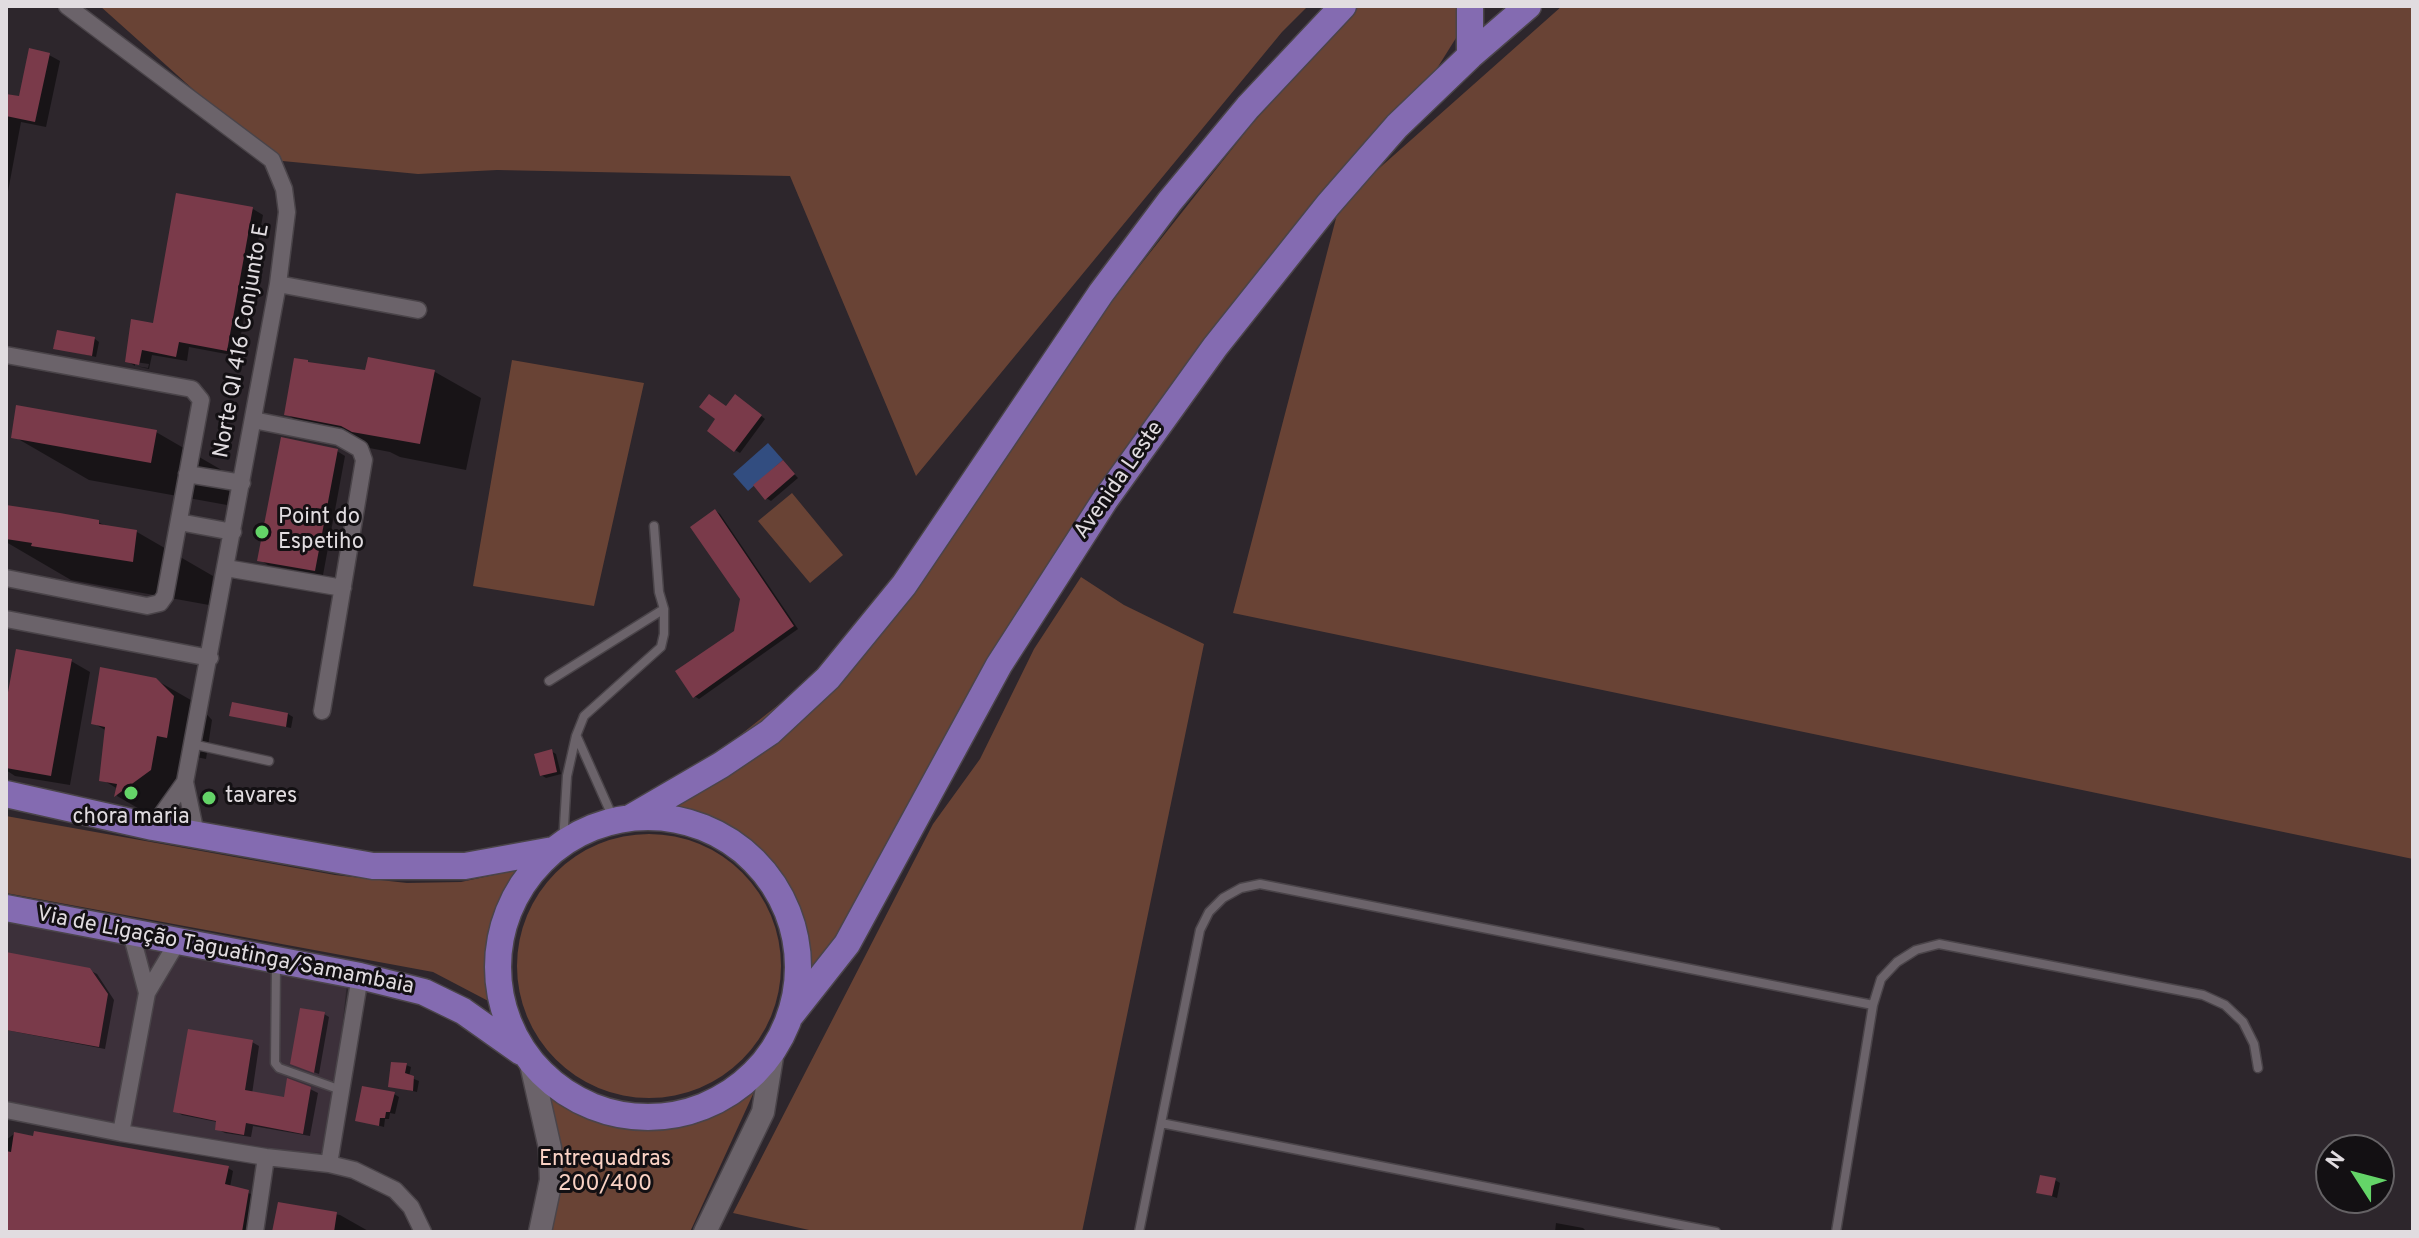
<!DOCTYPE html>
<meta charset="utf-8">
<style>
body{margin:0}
#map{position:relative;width:2419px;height:1238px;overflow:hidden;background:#2d262c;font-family:Overpass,sans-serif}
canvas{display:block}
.frame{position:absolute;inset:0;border:8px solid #e1dce0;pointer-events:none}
.north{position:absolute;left:2315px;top:1134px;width:80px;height:80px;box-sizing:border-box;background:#131013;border:2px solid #656265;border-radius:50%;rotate:306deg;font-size:22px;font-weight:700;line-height:32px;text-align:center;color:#e1dce0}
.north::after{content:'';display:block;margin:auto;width:28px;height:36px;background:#64d468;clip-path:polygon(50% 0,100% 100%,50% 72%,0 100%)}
</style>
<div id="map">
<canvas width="2419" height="1238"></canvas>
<div class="frame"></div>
<div class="north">N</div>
</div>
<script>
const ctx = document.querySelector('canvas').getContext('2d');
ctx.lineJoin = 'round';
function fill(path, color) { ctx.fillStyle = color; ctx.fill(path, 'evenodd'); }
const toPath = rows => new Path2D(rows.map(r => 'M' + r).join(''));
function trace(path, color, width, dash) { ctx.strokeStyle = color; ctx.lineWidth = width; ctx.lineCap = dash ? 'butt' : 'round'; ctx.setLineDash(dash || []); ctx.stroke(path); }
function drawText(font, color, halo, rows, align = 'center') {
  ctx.font = font + ' Overpass,sans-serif'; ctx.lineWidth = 6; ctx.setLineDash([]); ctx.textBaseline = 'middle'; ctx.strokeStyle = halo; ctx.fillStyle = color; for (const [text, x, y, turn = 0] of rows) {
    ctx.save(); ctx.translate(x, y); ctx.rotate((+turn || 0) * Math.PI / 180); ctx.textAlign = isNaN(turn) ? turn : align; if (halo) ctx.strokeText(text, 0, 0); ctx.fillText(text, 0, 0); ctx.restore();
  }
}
const built = toPath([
 [6,909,349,964,329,1153,260,1152,6,1101]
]);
const green = toPath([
 [100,6,1308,6,1282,32,916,476,790,176,497,170,418,174,272,160],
 [1358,6,1464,6,1461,30,1436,70,1332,193,1103,498,798,1000,799,946,786,902,759,863,721,834,678,818,638,816,816,675,1251,125],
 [1562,6,2413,6,2413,859,1233,613,1340,203],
 [512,360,644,383,594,606,473,586],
 [792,493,843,555,810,583,758,521],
 [1081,577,1124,605,1204,644,1082,1232,818,1232,733,1213,933,824,980,759,1034,649],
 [6,816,335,875,407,883,461,882,526,868,506,897,495,927,487,971,494,1004,433,972,6,893],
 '517 966a132 132 0 1 1 264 0a132 132 0 1 1-264 0Z',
 [765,1068,690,1232,538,1232,548,1181,537,1074,585,1111,646,1122,714,1114]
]);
const water = toPath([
 [768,443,783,460,748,491,733,474]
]);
const shadow = toPath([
 [49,55,60,61,46,127,21,122,6,202,6,96,20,99],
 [253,209,263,215,237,356,189,347,187,361,152,355,149,369,136,366,148,368,149,364,135,362,135,366,127,361],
 [95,339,99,342,96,357,56,348],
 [435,372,481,398,466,470,400,457,390,452,333,441,286,414,367,373],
 [740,399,765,419,740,453,735,450,726,408],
 [156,432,232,476,227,505,89,480,13,436],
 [337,451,345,456,323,575,268,565,260,560],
 [783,462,798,478,771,501,766,498],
 [6,507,98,522,108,527,137,532,213,576,209,605,71,580,6,542],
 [716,511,720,514,798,629,699,699,694,696,736,632,742,598],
 [71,661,90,672,70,785,15,776,6,770,6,714],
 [156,680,196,703,212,720,206,759,196,757,155,818,117,796,118,789,101,779,107,731,93,723],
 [288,714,293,717,291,728,231,715],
 [551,751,556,754,561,774,546,778,541,775],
 [6,954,89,970,97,974,114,1000,105,1049,6,1030],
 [324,1014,329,1017,319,1074,297,1066],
 [252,1042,259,1046,252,1094,285,1100,310,1089,318,1093,310,1136,253,1126,251,1137,225,1133,217,1129,217,1122,182,1115,175,1111],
 [406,1065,411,1067,409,1077,419,1081,417,1092,390,1086],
 [394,1094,399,1097,395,1114,390,1113,389,1119,385,1119,384,1127,358,1120],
 [14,1134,228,1168,233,1171,230,1187,254,1195,246,1232,6,1232,6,1140],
 [2055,1180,2060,1183,2057,1198,2039,1192],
 [280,1204,340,1215,370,1232,274,1232],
 [1556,1223,1583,1228,1587,1232,1555,1232]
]);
const building = toPath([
 [29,48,50,53,35,122,6,116,6,94,19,96],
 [176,193,253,207,227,351,179,342,176,357,142,350,139,365,125,362,131,319,153,323],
 [57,330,95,337,92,356,53,349],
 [368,357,435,370,420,444,352,432,341,426,284,415,294,358,308,360,308,362,365,370],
 [709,394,726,406,735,394,762,415,734,452,707,431,715,419,699,407],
 [16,405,157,430,151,463,11,438],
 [281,437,338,449,315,571,257,561],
 [783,460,795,474,765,500,753,485],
 [6,505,60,513,99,520,99,524,137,530,133,562,31,546,32,543,6,539],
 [715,509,794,626,693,698,675,671,734,631,740,599,690,527],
 [16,649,72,659,51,776,6,768,6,703],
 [100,667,156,678,174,696,167,738,157,736,151,770,114,797,117,784,99,781,105,727,91,724],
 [232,702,288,713,286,727,229,716],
 [552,749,557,772,540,776,534,754],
 [6,952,90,968,108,994,99,1047,6,1030],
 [300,1008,325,1012,314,1073,290,1064],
 [188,1029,253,1040,245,1090,284,1097,287,1078,311,1087,303,1134,246,1123,244,1135,215,1130,216,1121,173,1112],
 [391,1062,407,1063,405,1073,414,1076,413,1091,388,1087],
 [362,1086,395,1092,390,1112,386,1112,385,1118,380,1118,379,1126,355,1121],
 [34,1131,229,1166,225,1184,249,1190,242,1232,6,1232,6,1151,11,1152,14,1132,33,1136],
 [2040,1175,2056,1178,2052,1196,2036,1193],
 [278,1202,337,1212,334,1232,272,1232]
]);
const service = toPath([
 [549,681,664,609],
 [577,737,614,820],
 [192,744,269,761],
 [563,843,567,776,576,736,584,716,661,647,664,634,664,609,659,592,654,526],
 [276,966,275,1063,279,1068,341,1090],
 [1161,1123,1716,1232],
 [1139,1232,1200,930,1209,912,1223,898,1241,888,1260,884,1873,1005],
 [1836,1232,1873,1005,1881,979,1897,962,1916,950,1939,944,2203,995,2225,1005,2243,1022,2254,1044,2258,1068]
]);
const minor = toPath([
 [67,6,272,160,284,189,287,212,278,284,185,782,196,834],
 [278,284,418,310],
 [6,355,192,389,201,400,165,596,160,603,147,606,6,578],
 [253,420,339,437,360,449,364,460,322,711],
 [187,474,242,483],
 [179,522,233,532],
 [226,568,343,588],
 [6,619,210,658],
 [153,827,185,782],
 [131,933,147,993],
 [6,1110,121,1133,266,1157,329,1164,354,1170,395,1190,411,1207,423,1232],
 [121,1133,147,993,178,941],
 [329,1164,360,976],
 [255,1232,266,1157]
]);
const secondary = toPath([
 [531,1064,550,1148,551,1180,540,1232],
 [705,1232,763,1112,773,1051]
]);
const primary = toPath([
 [1470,56,1470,6],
 [6,794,153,827,373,866,465,866,553,850],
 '498 967a150 150 0 1 1 300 0a150 150 0 1 1-300 0Z',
 [630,818,721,765,770,732,828,678,904,585,1101,293,1170,201,1248,107,1343,6],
 [6,908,360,976,424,992,463,1011,521,1052],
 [791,1015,847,944,999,665,1105,500,1215,347,1328,205,1397,126,1470,56,1528,6]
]);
const markers = [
 [262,532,8,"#64d468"],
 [131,793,8,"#64d468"],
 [209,798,8,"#64d468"]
];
const streetNames = [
 ["Norte QI 416 Conjunto E",243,341,-80],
 ["Avenida Leste",1120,481,-55],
 ["Via de Ligação Taguatinga/Samambaia",225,952,11]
];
const poiNames = [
 ["Point do",278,519],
 ["Espetiho",278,544],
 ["tavares",225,798],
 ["chora maria",131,819,"center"]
];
const parkNames = [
 ["Entrequadras",605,1161],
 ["200/400",605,1186]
];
fill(built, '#3c303a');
fill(green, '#694335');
fill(water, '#324d80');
fill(shadow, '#0007');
fill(building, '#7a3a4a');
trace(service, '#4a4449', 11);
trace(minor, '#4a4449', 19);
trace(secondary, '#4a4449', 25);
trace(primary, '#4a4449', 29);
trace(service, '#6b636a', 8);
trace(minor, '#6b636a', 16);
trace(secondary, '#6b636a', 22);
trace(primary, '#846bb1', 26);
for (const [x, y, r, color] of markers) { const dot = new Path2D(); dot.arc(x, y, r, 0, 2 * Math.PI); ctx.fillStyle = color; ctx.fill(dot); trace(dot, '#131013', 3); }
drawText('22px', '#e1dce0', '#131013', streetNames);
drawText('22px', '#e1dce0', '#131013', poiNames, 'left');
drawText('22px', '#fad2c4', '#131013', parkNames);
</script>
